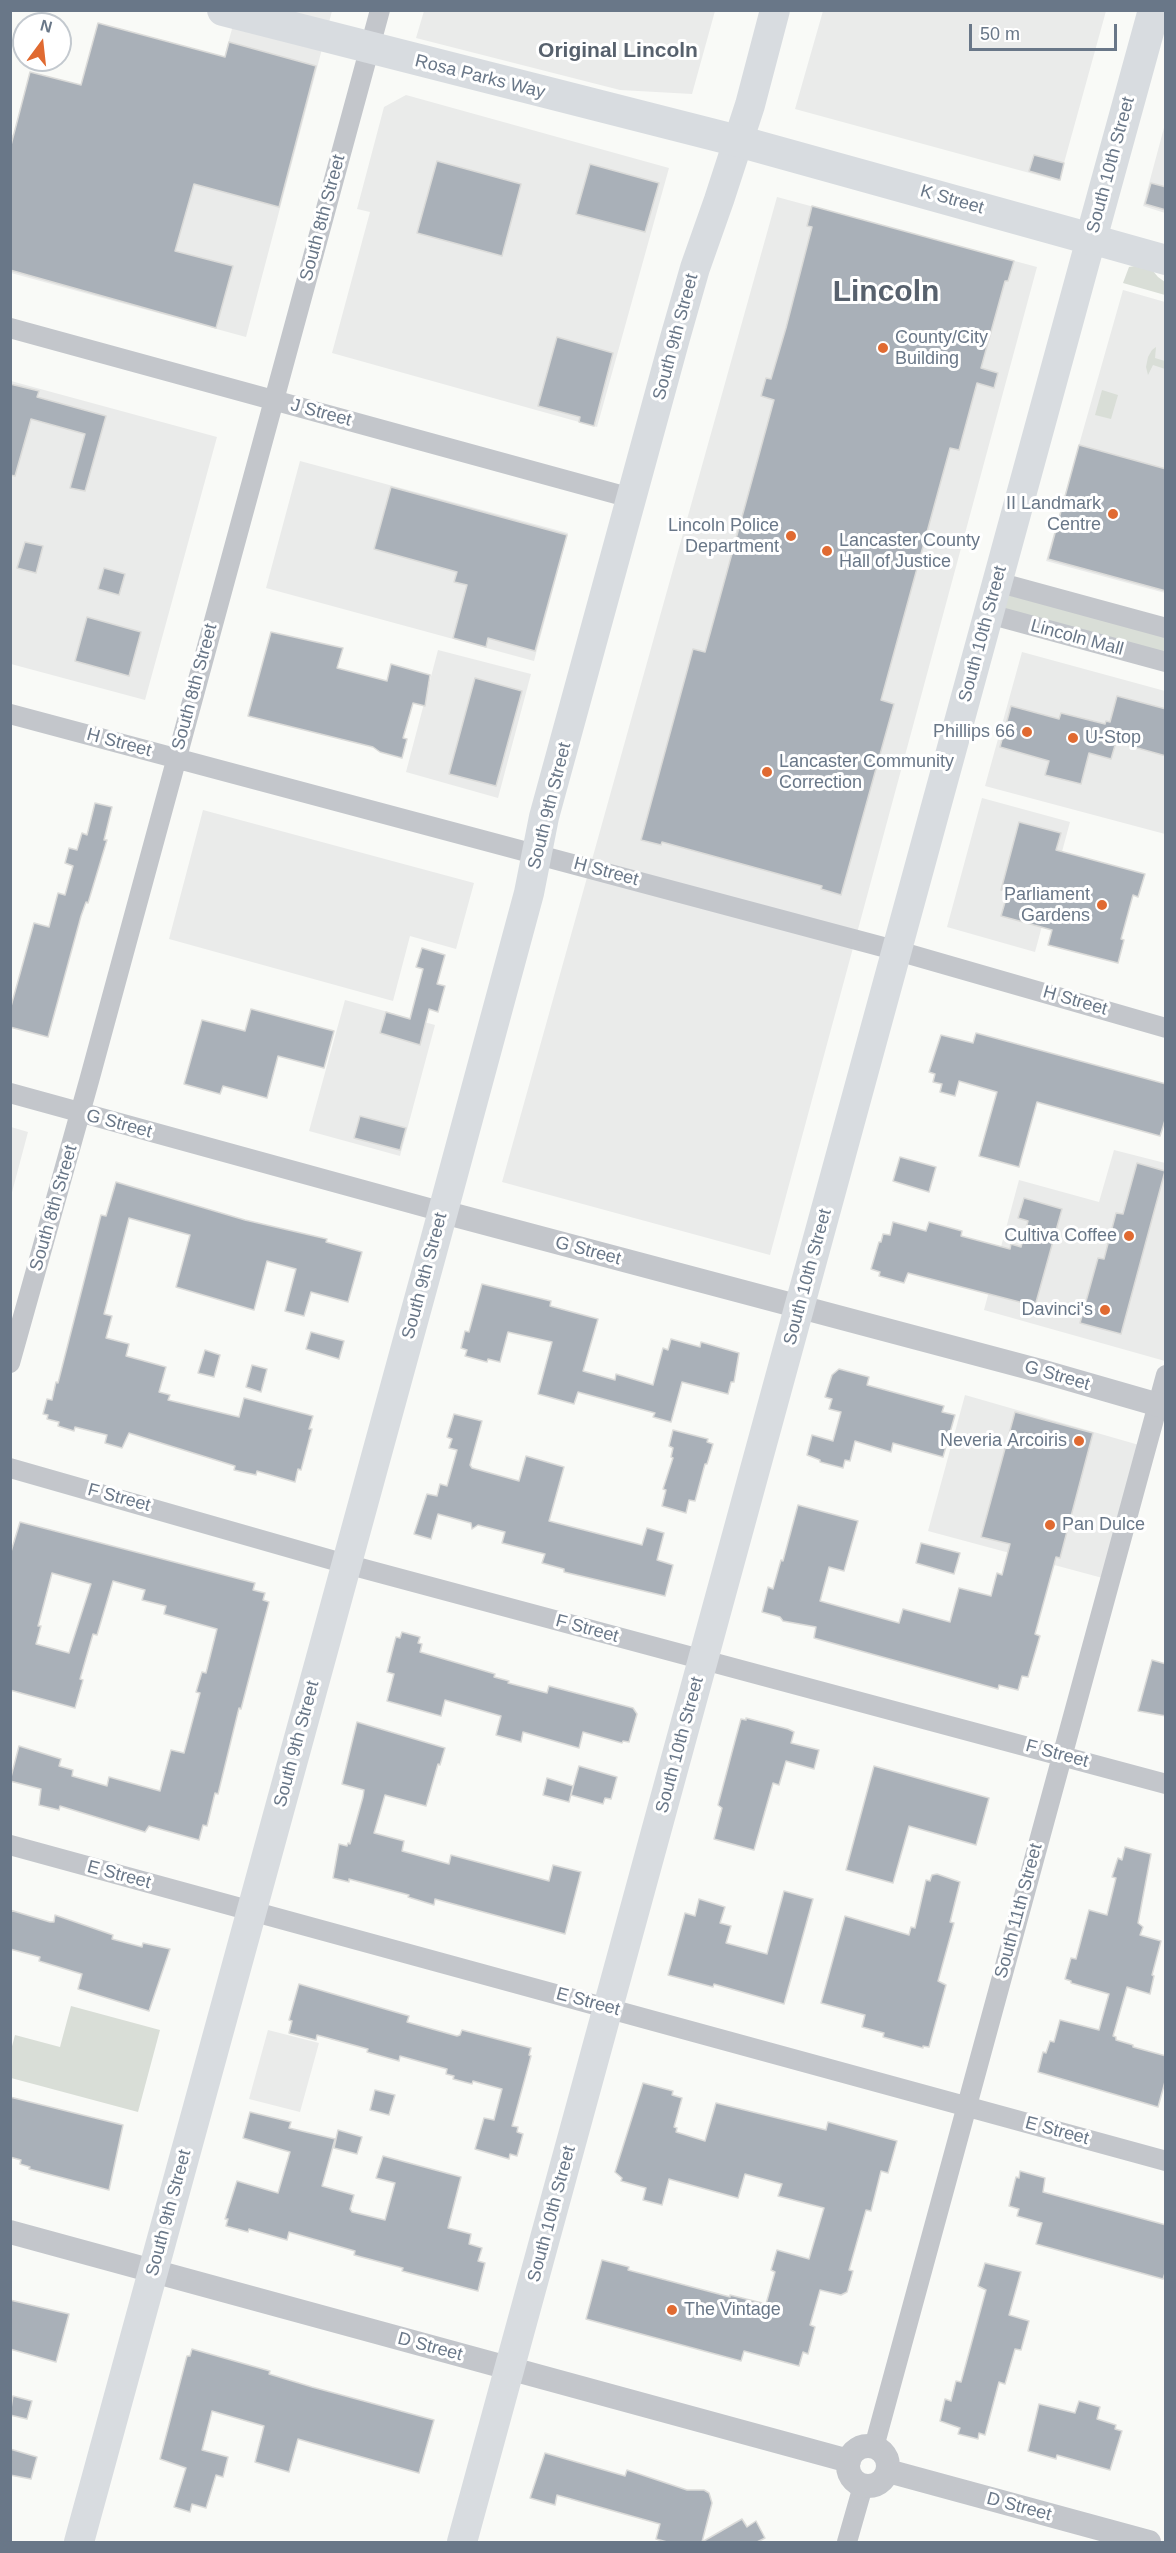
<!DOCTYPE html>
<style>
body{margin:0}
#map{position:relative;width:1176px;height:2553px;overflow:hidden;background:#f9faf7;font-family:Helvetica,sans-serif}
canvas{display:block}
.frame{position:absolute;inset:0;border:12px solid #697788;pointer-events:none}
.north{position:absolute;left:12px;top:12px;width:60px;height:60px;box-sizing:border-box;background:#fff;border:2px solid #c3c9cf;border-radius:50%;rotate:15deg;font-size:16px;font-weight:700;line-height:24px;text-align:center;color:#697788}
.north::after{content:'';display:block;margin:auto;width:21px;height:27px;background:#e06a31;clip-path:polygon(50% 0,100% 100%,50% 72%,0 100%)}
.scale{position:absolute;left:969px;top:24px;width:148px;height:27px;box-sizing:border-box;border:3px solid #697788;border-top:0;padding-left:8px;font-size:18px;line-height:21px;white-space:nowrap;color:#697788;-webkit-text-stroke:4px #fff;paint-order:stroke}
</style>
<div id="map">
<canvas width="1176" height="2553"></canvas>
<div class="frame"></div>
<div class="north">N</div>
<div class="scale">50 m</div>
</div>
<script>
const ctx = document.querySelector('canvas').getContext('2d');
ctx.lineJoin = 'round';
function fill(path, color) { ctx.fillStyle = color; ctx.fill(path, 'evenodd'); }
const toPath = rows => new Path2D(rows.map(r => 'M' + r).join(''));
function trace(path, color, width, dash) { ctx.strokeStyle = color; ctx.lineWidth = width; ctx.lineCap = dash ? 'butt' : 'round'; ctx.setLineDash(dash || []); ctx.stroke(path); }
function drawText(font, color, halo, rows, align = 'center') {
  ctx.font = font + ' Helvetica,sans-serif'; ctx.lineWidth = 6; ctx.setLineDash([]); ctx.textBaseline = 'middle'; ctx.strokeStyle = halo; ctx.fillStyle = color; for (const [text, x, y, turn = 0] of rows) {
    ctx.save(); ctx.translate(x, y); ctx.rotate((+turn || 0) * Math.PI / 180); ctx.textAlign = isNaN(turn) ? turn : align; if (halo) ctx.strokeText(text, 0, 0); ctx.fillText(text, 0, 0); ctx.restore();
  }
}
const built = toPath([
 [237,11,332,11,246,337,11,273,10,134,189,183],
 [424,11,424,10,715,11,692,94,620,90,416,38],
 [823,11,1106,11,1059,181,795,109],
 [406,95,669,168,597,427,332,353,370,212,357,209,384,107],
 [1165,124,1165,213,1143,206],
 [777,197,1037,267,770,1255,502,1182],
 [1123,290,1165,302,1165,593,1046,561],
 [11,381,217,437,145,700,11,664],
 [300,461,568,533,534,661,266,588],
 [438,650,531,674,498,798,406,772],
 [1022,652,1165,691,1165,834,985,786],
 [982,798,1070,822,1035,952,947,927],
 [203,810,474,883,456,949,410,936,393,1001,169,939],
 [345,1000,435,1025,400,1156,309,1131],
 [11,1127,28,1132,11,1196,10,1127],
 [1114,1150,1165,1163,1165,1361,984,1310,1019,1180,1099,1202],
 [965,1395,1146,1447,1110,1580,928,1531],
 [268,2030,319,2043,300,2112,249,2099]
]);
const green = toPath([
 [1135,266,1153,271,1158,277,1165,282,1165,295,1123,283,1129,267],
 [1156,347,1155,358,1165,361,1165,369,1153,365,1148,375,1146,367,1148,357,1152,350],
 [1102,390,1118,395,1111,419,1095,415],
 [997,582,1165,628,1165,662,989,614],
 [71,2006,160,2030,138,2112,11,2078,11,2050,15,2035,60,2047]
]);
const building = toPath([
 [98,23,225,57,229,42,316,66,279,207,194,184,175,251,233,266,216,328,10,270,10,149,30,72,81,85,98,23],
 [1034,155,1064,163,1060,180,1029,171,1034,155],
 [437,161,521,184,502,256,417,233,437,161],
 [590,164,659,183,645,232,576,214,590,164],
 [1151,183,1166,187,1166,210,1145,204,1151,183],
 [812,206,1014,261,1008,281,1005,281,981,368,998,373,994,388,977,383,959,450,950,448,881,700,894,704,841,895,821,889,822,886,662,842,661,845,641,840,693,649,705,652,774,400,761,396,766,378,771,379,786,328,812,227,807,226,812,206],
 [557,337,613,353,594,426,579,422,580,417,538,406,557,337],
 [10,384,39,391,37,397,106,416,85,491,70,488,85,434,31,419,15,476,10,475,10,384],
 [1079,445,1166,469,1166,591,1048,559,1079,445],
 [391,487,567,535,535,651,488,638,486,647,453,638,467,585,454,582,457,572,374,549,391,487],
 [25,542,43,546,36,573,17,568,25,542],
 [104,568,125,574,119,595,98,589,104,568],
 [87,617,141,632,129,676,75,661,87,617],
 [271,632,343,648,337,668,387,681,391,664,430,675,425,706,413,703,403,738,407,739,402,758,380,752,373,747,248,716,271,632],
 [475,678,522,691,496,786,449,774,475,678],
 [1117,696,1166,709,1166,756,1116,742,1111,759,1089,753,1081,784,1045,775,1049,761,1000,747,1011,706,1059,719,1061,713,1105,724,1106,721,1110,722,1117,696],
 [95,803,112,807,104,840,107,840,88,903,86,902,81,916,48,1037,10,1027,10,1010,34,923,49,927,58,893,65,895,73,866,65,863,69,848,77,850,82,833,87,835,95,803],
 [1019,822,1061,833,1056,850,1145,874,1138,897,1133,895,1121,939,1124,940,1118,963,1048,945,1052,930,1001,916,1008,892,1001,890,1019,822],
 [422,948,445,955,437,984,445,986,438,1012,429,1009,420,1045,380,1033,386,1012,410,1019,423,969,416,967,422,948],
 [251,1009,334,1031,324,1068,278,1056,267,1098,223,1086,220,1094,184,1084,202,1020,245,1031,251,1009],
 [976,1033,1166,1084,1166,1117,1160,1136,1037,1102,1019,1167,979,1156,997,1092,959,1081,955,1096,940,1092,942,1084,933,1082,935,1074,929,1072,941,1035,973,1043,976,1033],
 [360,1116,406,1128,400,1150,354,1138,360,1116],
 [900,1157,936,1167,929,1192,893,1181,900,1157],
 [1137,1163,1165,1171,1121,1334,1080,1323,1098,1258,1104,1259,1116,1213,1123,1214,1137,1163],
 [116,1182,245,1220,327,1239,326,1242,362,1252,348,1302,311,1292,304,1316,285,1311,296,1269,267,1261,254,1310,176,1287,190,1235,129,1218,104,1314,112,1316,106,1338,129,1344,126,1356,166,1367,159,1392,170,1395,168,1400,239,1417,244,1398,313,1416,309,1429,312,1429,301,1470,298,1469,295,1482,257,1471,256,1475,234,1470,235,1466,129,1433,122,1448,105,1443,107,1435,75,1427,74,1431,58,1426,59,1422,47,1419,48,1415,43,1414,47,1399,52,1400,56,1382,58,1383,101,1215,106,1216,116,1182],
 [1024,1198,1062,1209,1035,1306,908,1273,904,1283,879,1276,880,1272,871,1269,879,1242,881,1242,883,1234,890,1235,893,1222,926,1231,929,1222,962,1231,961,1236,1010,1249,1011,1244,1021,1247,1028,1221,1018,1218,1024,1198],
 [482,1284,551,1301,550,1306,598,1319,583,1371,615,1380,616,1374,653,1385,663,1348,668,1350,671,1339,700,1347,701,1342,739,1353,734,1382,731,1382,728,1394,682,1382,671,1422,653,1417,655,1413,578,1392,574,1404,538,1394,552,1342,508,1332,500,1362,488,1359,487,1362,465,1356,467,1350,461,1348,465,1331,469,1332,482,1284],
 [311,1332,344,1341,339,1359,306,1349,311,1332],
 [205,1350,220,1355,214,1377,198,1373,205,1350],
 [252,1365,267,1369,261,1392,246,1387,252,1365],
 [839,1369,869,1377,867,1385,944,1406,942,1412,955,1415,943,1457,893,1443,891,1452,855,1441,850,1461,845,1460,843,1468,820,1462,820,1460,807,1455,812,1435,833,1441,841,1412,829,1409,832,1399,825,1397,832,1375,839,1369],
 [1015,1412,1093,1433,1060,1558,1056,1557,1035,1634,1040,1636,1028,1677,1022,1676,1018,1690,999,1685,998,1689,814,1638,816,1627,783,1621,780,1617,762,1612,768,1587,773,1589,781,1560,783,1561,798,1505,858,1521,844,1571,829,1567,820,1601,899,1623,903,1609,950,1622,959,1588,991,1596,997,1573,1002,1575,1010,1544,981,1537,1015,1412],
 [454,1414,482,1421,470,1465,472,1468,519,1481,526,1456,564,1467,549,1521,642,1545,647,1528,664,1533,657,1560,673,1565,665,1596,564,1572,564,1569,542,1563,545,1554,502,1543,505,1532,478,1525,472,1529,471,1523,438,1514,431,1539,414,1534,427,1494,437,1496,440,1484,447,1486,457,1450,449,1448,452,1439,447,1437,454,1414],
 [673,1430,708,1439,707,1442,713,1444,707,1464,705,1464,695,1501,689,1500,686,1513,662,1506,666,1490,663,1489,673,1458,671,1457,673,1448,669,1446,673,1430],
 [20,1522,255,1583,253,1590,265,1593,263,1600,269,1602,247,1686,241,1709,239,1708,218,1794,215,1793,207,1826,203,1825,199,1840,149,1826,145,1832,60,1806,59,1810,39,1805,41,1789,10,1781,19,1746,61,1759,59,1766,73,1770,72,1776,107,1786,109,1777,160,1791,171,1750,184,1753,200,1693,196,1692,202,1672,206,1673,217,1629,164,1614,166,1606,142,1600,145,1590,113,1581,97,1635,93,1634,80,1679,83,1680,75,1708,10,1690,10,1555,20,1522],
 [52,1573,91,1584,69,1653,36,1644,41,1626,38,1626,52,1573],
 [921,1543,960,1553,954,1574,916,1563,921,1543],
 [402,1632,420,1637,418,1643,422,1644,420,1652,495,1674,494,1677,509,1681,508,1683,547,1693,549,1686,633,1708,637,1714,629,1742,623,1741,622,1743,583,1732,579,1748,523,1732,521,1742,496,1735,501,1716,445,1700,441,1716,387,1701,394,1674,387,1672,396,1637,400,1638,402,1632],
 [1152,1660,1166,1664,1166,1716,1138,1711,1152,1660],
 [746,1718,788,1729,794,1732,791,1743,819,1750,814,1769,786,1761,779,1785,773,1783,754,1850,714,1839,722,1808,718,1805,735,1741,741,1719,746,1720,746,1718],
 [357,1722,445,1748,440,1765,438,1764,426,1806,385,1795,374,1833,404,1841,402,1851,449,1864,451,1855,549,1881,553,1865,581,1872,565,1934,435,1899,434,1905,408,1897,409,1895,349,1879,349,1882,333,1878,339,1844,347,1846,348,1843,350,1844,363,1797,364,1790,342,1784,357,1722],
 [579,1766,617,1777,611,1799,605,1798,603,1804,571,1795,579,1766],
 [874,1766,989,1798,976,1845,909,1826,893,1883,846,1870,874,1766],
 [547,1778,573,1786,569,1802,543,1795,547,1778],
 [1125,1847,1151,1854,1138,1923,1143,1927,1140,1935,1161,1941,1152,1975,1154,1976,1150,1994,1127,1987,1113,2036,1116,2037,1116,2040,1133,2045,1133,2047,1166,2056,1166,2078,1158,2107,1038,2072,1043,2052,1046,2053,1050,2041,1054,2042,1060,2020,1099,2030,1109,1994,1071,1983,1071,1981,1065,1979,1071,1958,1076,1959,1089,1910,1107,1915,1116,1878,1112,1877,1118,1858,1122,1860,1125,1847],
 [937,1874,960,1882,950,1922,954,1923,938,1981,946,1985,929,2047,923,2046,923,2048,883,2037,884,2033,862,2027,865,2015,821,2003,845,1916,909,1935,911,1927,915,1928,926,1880,930,1881,932,1875,937,1874],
 [784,1891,813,1899,784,2004,714,1984,713,1987,668,1975,685,1913,695,1916,699,1899,725,1907,720,1923,731,1926,726,1943,767,1954,784,1891],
 [10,1910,50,1922,54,1922,55,1915,113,1935,112,1939,142,1947,143,1943,170,1949,149,2011,78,1989,82,1974,39,1961,40,1957,10,1949,10,1910],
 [299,1984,409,2016,407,2022,457,2036,460,2035,462,2030,531,2048,529,2055,531,2056,512,2126,518,2127,517,2132,523,2134,517,2156,510,2154,509,2159,475,2149,484,2118,494,2120,502,2089,473,2081,472,2084,453,2079,454,2076,446,2074,447,2069,400,2056,399,2061,367,2052,368,2049,317,2035,316,2040,289,2033,292,2021,289,2020,299,1984],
 [643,2083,673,2091,672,2095,682,2098,674,2127,677,2128,676,2132,705,2141,716,2103,826,2130,828,2122,897,2141,888,2173,881,2171,871,2211,866,2210,849,2270,853,2271,847,2292,841,2295,820,2290,810,2325,815,2327,808,2354,803,2352,799,2366,744,2351,741,2361,586,2319,602,2260,629,2267,628,2270,730,2297,730,2295,766,2304,775,2272,771,2270,777,2250,809,2259,824,2208,778,2196,782,2184,745,2174,738,2198,669,2179,662,2205,643,2200,646,2188,621,2181,622,2178,615,2172,643,2083],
 [375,2090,395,2095,389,2115,370,2110,375,2090],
 [10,2097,123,2125,109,2190,29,2169,30,2167,20,2164,21,2160,10,2157,10,2097],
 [250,2112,291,2122,289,2128,335,2139,322,2186,354,2195,350,2209,352,2212,385,2220,395,2183,376,2178,383,2156,461,2177,448,2228,471,2234,469,2244,482,2248,478,2261,485,2263,478,2291,402,2271,403,2268,354,2255,355,2251,289,2232,287,2240,249,2229,248,2232,226,2226,228,2219,225,2219,237,2181,278,2193,290,2152,243,2138,250,2112],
 [338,2130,362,2137,357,2154,334,2148,338,2130],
 [1020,2171,1045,2178,1043,2192,1166,2225,1166,2270,1163,2279,1036,2244,1042,2223,1017,2216,1019,2209,1009,2206,1016,2177,1019,2178,1020,2171],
 [985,2263,1021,2272,1009,2315,1029,2321,1021,2350,1015,2349,1005,2384,999,2382,985,2435,979,2433,978,2439,958,2434,960,2428,940,2421,945,2399,951,2401,956,2381,961,2382,986,2290,978,2286,985,2263],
 [10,2300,69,2314,56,2362,10,2349,10,2300],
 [192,2349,270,2371,269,2374,312,2387,434,2420,419,2473,298,2439,289,2472,255,2462,264,2426,212,2411,202,2450,228,2457,223,2477,216,2475,206,2508,192,2504,190,2512,174,2507,186,2468,160,2459,187,2356,190,2356,192,2349],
 [13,2396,32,2401,27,2419,10,2415,13,2396],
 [1079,2401,1100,2407,1097,2419,1116,2425,1115,2429,1122,2431,1110,2470,1057,2455,1056,2459,1028,2451,1039,2404,1075,2413,1079,2401],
 [10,2449,37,2457,31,2479,10,2475,10,2449],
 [545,2453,625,2476,627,2470,687,2490,704,2490,709,2493,712,2503,702,2542,742,2519,747,2527,756,2521,765,2538,757,2542,667,2542,656,2539,660,2524,557,2495,555,2505,530,2498,545,2453]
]);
const minor = toPath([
 [10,328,631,498],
 [997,582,1166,628],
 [989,614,1166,662],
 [10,714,898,951,1166,1028],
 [10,1093,443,1212],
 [10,1363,89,1081,380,10],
 [10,1468,346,1564,1166,1784],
 [10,1845,1166,2161],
 [874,2447,1166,1375],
 [847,2542,863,2486]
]);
const tertiary = toPath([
 [443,1212,1041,1371,1166,1407],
 [10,2232,849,2461],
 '848 2466a20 20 0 1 1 40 0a20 20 0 1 1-40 0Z',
 [888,2471,1149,2542]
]);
const primary = toPath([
 [79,2542,432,1252,529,893,544,817,675,338,695,268,719,200,750,105,775,10],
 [462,2542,1091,239,1166,260]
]);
const trunk = toPath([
 [223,10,738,141,1091,239,1154,10]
]);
const markers = [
 [883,348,6,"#e06a31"],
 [1113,514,6,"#e06a31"],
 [791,536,6,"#e06a31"],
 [827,551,6,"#e06a31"],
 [1027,732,6,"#e06a31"],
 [1073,738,6,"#e06a31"],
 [767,772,6,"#e06a31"],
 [1102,905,6,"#e06a31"],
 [1129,1236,6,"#e06a31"],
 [1105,1310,6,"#e06a31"],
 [1079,1441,6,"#e06a31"],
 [1050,1525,6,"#e06a31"],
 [672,2310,6,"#e06a31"]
];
const streetNames = [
 ["Rosa Parks Way",480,77,14],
 ["South 10th Street",1111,165,-75],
 ["K Street",952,200,16],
 ["South 8th Street",323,218,-75],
 ["South 9th Street",676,337,-75],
 ["J Street",321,413,15],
 ["South 10th Street",983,634,-75],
 ["Lincoln Mall",1077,638,15],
 ["South 8th Street",195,687,-75],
 ["H Street",119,743,15],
 ["South 9th Street",550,806,-76],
 ["H Street",606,872,15],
 ["H Street",1075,1001,16],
 ["G Street",119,1124,15],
 ["South 8th Street",54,1208,-74],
 ["G Street",588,1251,15],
 ["South 9th Street",425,1276,-75],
 ["South 10th Street",808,1277,-75],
 ["G Street",1057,1376,16],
 ["F Street",119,1498,15],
 ["F Street",587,1629,15],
 ["South 9th Street",297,1744,-75],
 ["South 10th Street",680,1745,-75],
 ["F Street",1057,1754,15],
 ["E Street",119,1875,15],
 ["South 11th Street",1019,1911,-75],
 ["E Street",588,2002,15],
 ["E Street",1057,2131,15],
 ["South 9th Street",169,2213,-75],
 ["South 10th Street",552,2214,-75],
 ["D Street",430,2347,15],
 ["D Street",1019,2507,15]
];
const poiNames = [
 ["County/City",895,338,"left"],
 ["Building",895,359,"left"],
 ["II Landmark",1101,504],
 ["Centre",1101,525],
 ["Lincoln Police",779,526],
 ["Department",779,547],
 ["Lancaster County",839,541,"left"],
 ["Hall of Justice",839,562,"left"],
 ["Phillips 66",1015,732],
 ["U-Stop",1085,738,"left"],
 ["Lancaster Community",779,762,"left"],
 ["Correction",779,783,"left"],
 ["Parliament",1090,895],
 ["Gardens",1090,916],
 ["Cultiva Coffee",1117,1236],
 ["Davinci's",1093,1310],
 ["Neveria Arcoiris",1067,1441],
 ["Pan Dulce",1062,1525,"left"],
 ["The Vintage",684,2310,"left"]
];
const quarterNames = [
 ["Original Lincoln",618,51]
];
const townNames = [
 ["Lincoln",886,293]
];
fill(built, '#eaebea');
fill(green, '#d9ded7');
fill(building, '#a9b0b8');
trace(building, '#dbdbd9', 1.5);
trace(minor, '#c3c6cb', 20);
trace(tertiary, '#c3c6cb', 24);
trace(primary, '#d8dce0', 30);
trace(trunk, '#d8dce0', 32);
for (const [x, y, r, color] of markers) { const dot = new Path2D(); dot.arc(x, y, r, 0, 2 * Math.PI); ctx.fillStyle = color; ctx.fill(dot); trace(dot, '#fff', 2); }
drawText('18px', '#697788', '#fff', streetNames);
drawText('18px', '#697788', '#fff', poiNames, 'right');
drawText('bold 21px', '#57616d', '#fff', quarterNames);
drawText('bold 30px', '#57616d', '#fff', townNames);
</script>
